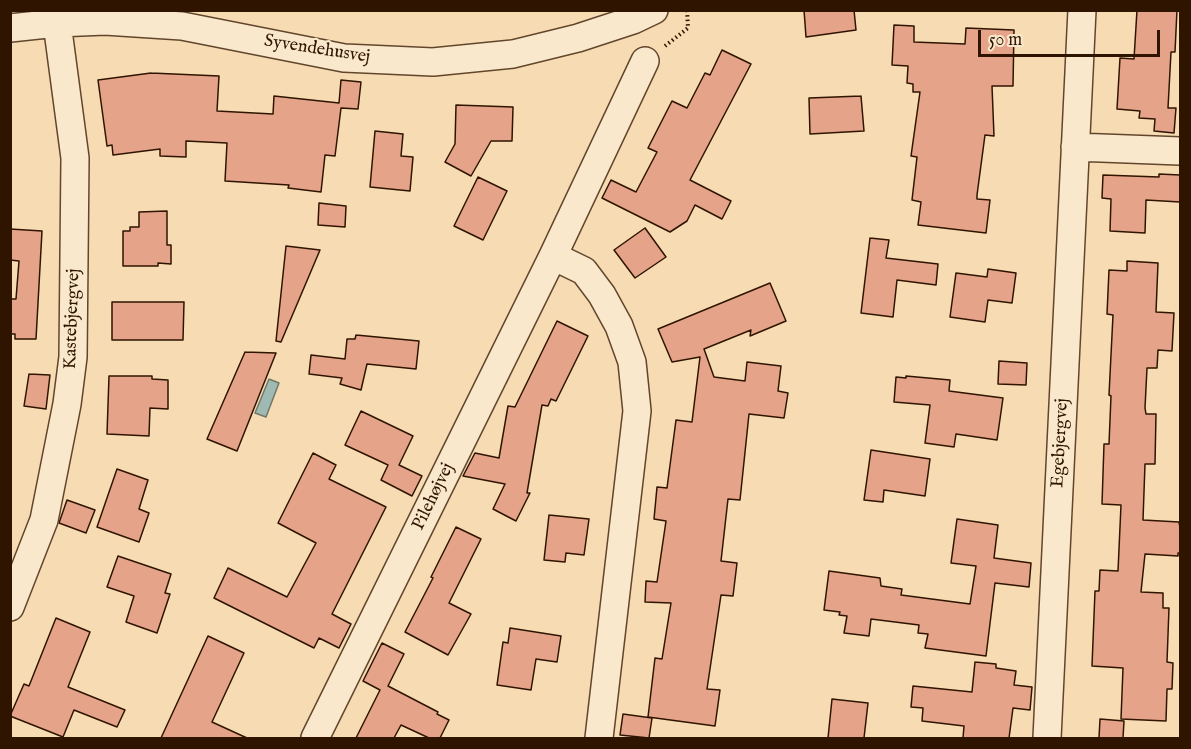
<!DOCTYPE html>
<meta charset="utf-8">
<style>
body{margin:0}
#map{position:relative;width:1191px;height:749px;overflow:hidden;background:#f7dbb2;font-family:"IM FELL English",serif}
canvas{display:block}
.frame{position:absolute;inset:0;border:12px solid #2f1500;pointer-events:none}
.scale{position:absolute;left:978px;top:30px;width:182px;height:27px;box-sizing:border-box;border:3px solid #2f1500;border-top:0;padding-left:8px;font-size:18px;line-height:21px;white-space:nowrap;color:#2f1500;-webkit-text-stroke:4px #fae8cd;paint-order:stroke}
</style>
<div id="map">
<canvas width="1191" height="749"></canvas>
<div class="frame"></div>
<div class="scale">50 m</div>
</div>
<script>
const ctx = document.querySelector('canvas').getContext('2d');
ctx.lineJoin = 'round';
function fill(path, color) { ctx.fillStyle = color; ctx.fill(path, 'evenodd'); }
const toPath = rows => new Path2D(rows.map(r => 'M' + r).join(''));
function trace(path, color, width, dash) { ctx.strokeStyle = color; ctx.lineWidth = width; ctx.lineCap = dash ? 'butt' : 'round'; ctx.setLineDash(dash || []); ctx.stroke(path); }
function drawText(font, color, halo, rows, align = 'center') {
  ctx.font = font + ' "IM FELL English",serif'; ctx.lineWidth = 4.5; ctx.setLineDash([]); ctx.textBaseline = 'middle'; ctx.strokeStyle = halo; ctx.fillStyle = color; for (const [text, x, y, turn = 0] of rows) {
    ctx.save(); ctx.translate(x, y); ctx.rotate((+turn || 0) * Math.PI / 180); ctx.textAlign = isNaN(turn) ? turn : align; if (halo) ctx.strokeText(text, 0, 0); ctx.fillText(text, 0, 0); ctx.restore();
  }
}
const water = toPath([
 [269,379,279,383,266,417,255,413,269,379]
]);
const building = toPath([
 [804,10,854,10,856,30,806,37,804,10],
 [1137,10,1177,10,1175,52,1171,52,1168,108,1176,108,1174,133,1154,131,1155,119,1139,118,1140,111,1117,109,1120,58,1134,59,1137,10],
 [894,25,914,26,914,42,965,44,966,28,1014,30,1013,86,992,86,994,136,985,135,977,195,977,199,990,200,986,233,918,225,921,202,912,200,917,157,911,156,920,92,913,92,913,84,907,83,908,66,892,65,894,25],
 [722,50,751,64,690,180,731,201,722,219,695,205,687,221,670,232,602,198,611,180,636,192,657,152,648,148,672,101,687,108,705,73,710,75,722,50],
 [151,73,219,76,217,111,273,114,274,96,339,103,341,80,361,82,358,109,341,108,335,156,325,155,321,192,288,188,289,185,225,181,227,143,186,141,186,157,160,156,160,149,113,155,112,145,107,146,98,80,151,73],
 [861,96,864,131,810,134,809,98,861,96],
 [456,105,513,107,512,141,491,141,471,176,445,162,455,144,456,105],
 [375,131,403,134,401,156,413,157,410,191,370,187,375,131],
 [1159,174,1180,175,1180,202,1146,200,1145,233,1110,231,1111,199,1102,198,1103,175,1159,177,1159,174],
 [478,177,507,191,483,240,454,226,478,177],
 [319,203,346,206,345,227,318,225,319,203],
 [167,211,167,245,171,245,171,264,158,263,158,266,123,266,123,231,130,231,130,227,139,227,139,212,167,211],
 [645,228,666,257,635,278,614,250,645,228],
 [10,229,42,231,36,339,15,339,15,334,10,334,10,299,16,299,19,261,10,260,10,229],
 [870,238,889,240,886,258,938,264,936,285,897,280,893,317,861,313,870,238],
 [286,246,320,250,281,342,276,341,286,246],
 [1127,261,1158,263,1156,312,1174,313,1172,351,1158,350,1157,368,1147,368,1145,408,1146,414,1156,414,1155,464,1145,464,1143,520,1179,522,1180,528,1180,553,1178,553,1178,556,1145,554,1141,592,1163,593,1163,608,1169,608,1167,662,1173,663,1172,689,1167,689,1166,721,1121,719,1123,668,1092,666,1095,591,1099,591,1100,570,1118,571,1121,505,1102,504,1104,444,1109,444,1111,396,1109,395,1113,315,1107,314,1109,270,1127,271,1127,261],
 [988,269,1016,273,1012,303,988,300,985,322,950,317,956,273,987,277,988,269],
 [770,283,786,321,750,336,751,330,704,349,714,377,745,381,747,362,781,366,778,391,788,393,784,418,749,414,740,500,728,499,721,561,737,563,733,596,721,595,707,689,720,690,715,726,648,717,655,658,662,659,671,603,645,602,646,581,657,582,666,521,654,519,657,487,667,488,676,420,692,422,700,357,672,362,658,329,770,283],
 [112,302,184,302,183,340,112,340,112,302],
 [557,321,588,336,556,401,551,399,548,406,542,405,527,493,530,493,516,521,493,509,505,484,463,476,475,453,499,458,508,406,515,407,557,321],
 [356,335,419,341,416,369,367,364,361,390,340,384,342,378,309,374,311,355,345,359,347,339,355,339,356,335],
 [245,352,276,353,237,451,207,439,245,352],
 [999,361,1027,363,1026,385,998,384,999,361],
 [29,374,50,375,46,409,24,406,29,374],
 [109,376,152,376,152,379,168,380,168,409,150,408,149,436,107,434,109,376],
 [906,376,950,380,949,391,1003,398,997,440,956,434,954,447,925,443,930,405,894,402,896,377,906,378,906,376],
 [361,411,413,436,399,465,422,476,412,496,381,480,388,465,345,445,361,411],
 [871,450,930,459,925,496,884,490,883,502,864,500,871,450],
 [313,453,336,465,329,479,386,507,332,614,351,624,339,648,319,638,314,648,214,598,228,568,287,597,316,543,278,523,313,453],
 [117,469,148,480,139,509,149,513,139,542,97,527,117,469],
 [67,500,95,510,86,533,59,523,67,500],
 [549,515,589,519,584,555,566,553,565,562,544,560,549,515],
 [957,519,998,525,994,558,1031,563,1029,587,995,583,986,656,925,648,928,634,918,633,919,625,871,619,869,636,844,633,847,616,839,615,840,612,824,610,829,571,880,578,881,586,902,589,901,595,970,604,976,566,951,563,957,519],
 [456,527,481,539,449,603,471,614,448,655,405,632,433,578,431,577,456,527],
 [118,556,171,574,165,593,170,594,157,633,126,622,134,596,107,587,118,556],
 [56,618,90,632,68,687,125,710,117,727,74,710,63,737,10,716,24,684,29,686,56,618],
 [510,628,561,636,557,662,536,659,531,690,497,685,503,642,508,643,510,628],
 [208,636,244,653,212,722,247,738,161,738,208,636],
 [382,643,404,654,388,686,438,712,437,714,449,720,440,738,429,738,401,725,394,738,356,738,380,690,363,681,382,643],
 [975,662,996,664,996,668,1016,671,1014,685,1032,687,1030,710,1013,708,1009,738,963,738,964,726,922,721,923,708,911,707,913,686,972,692,975,662],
 [832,699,868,703,864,738,828,738,832,699],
 [623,714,652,718,649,738,620,735,623,714],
 [1100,719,1124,721,1123,738,1099,738,1100,719]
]);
const path = toPath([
 [665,46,688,28,687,10]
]);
const minor = toPath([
 [10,28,57,23,105,21,182,26,344,58,433,62,513,54,578,38,633,20,654,10],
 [1075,147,1180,151],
 [553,256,584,271,602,295,619,326,632,362,637,411,599,738],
 [10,607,44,520,67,404,73,357,75,158,57,23],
 [315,738,553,256,645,61],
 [1047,738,1082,10]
]);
const streetNames = [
 ["Syvendehusvej",317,50,9],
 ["Kastebjergvej",73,319,-88],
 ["Egebjergvej",1061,443,-87],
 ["Pilehøjvej",434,497,-64]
];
fill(water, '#9ebab3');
trace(water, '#72786b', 1.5);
fill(building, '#e5a38a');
trace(building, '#2f1500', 1.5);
trace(minor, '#61462c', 30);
trace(path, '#2f1500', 4, [1.5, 3]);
trace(minor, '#fae8cd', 27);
drawText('18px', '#2f1500', '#fae8cd', streetNames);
</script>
